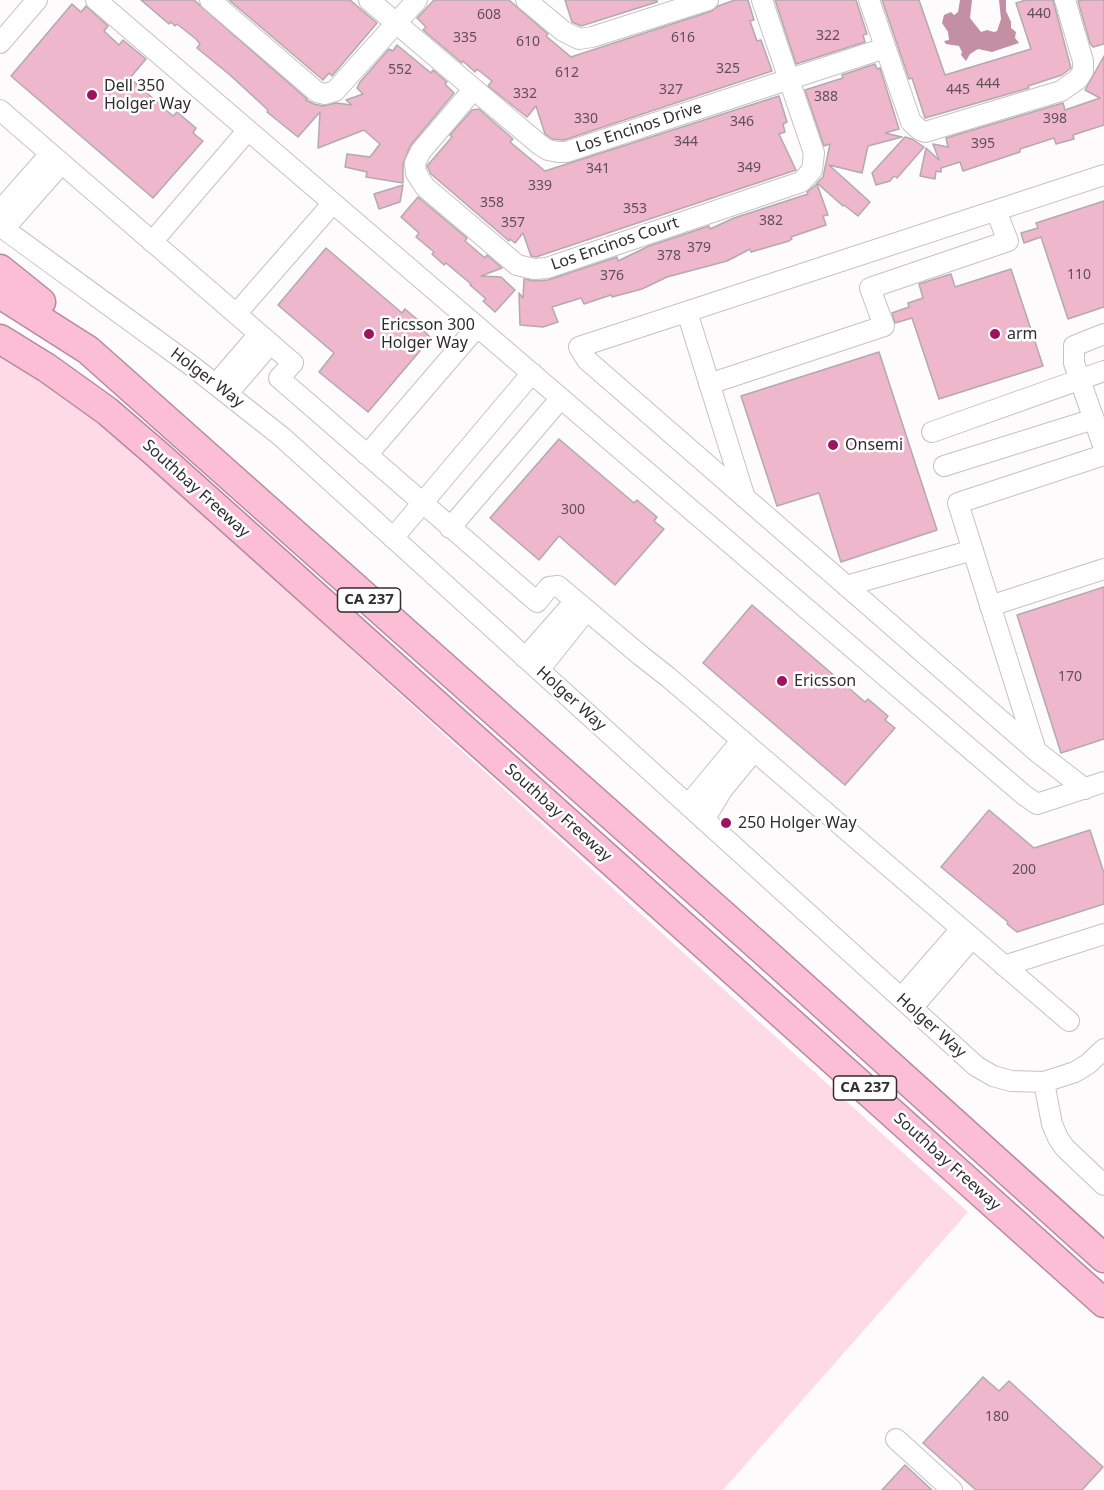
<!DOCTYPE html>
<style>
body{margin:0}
canvas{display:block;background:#fefbfc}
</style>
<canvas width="1104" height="1490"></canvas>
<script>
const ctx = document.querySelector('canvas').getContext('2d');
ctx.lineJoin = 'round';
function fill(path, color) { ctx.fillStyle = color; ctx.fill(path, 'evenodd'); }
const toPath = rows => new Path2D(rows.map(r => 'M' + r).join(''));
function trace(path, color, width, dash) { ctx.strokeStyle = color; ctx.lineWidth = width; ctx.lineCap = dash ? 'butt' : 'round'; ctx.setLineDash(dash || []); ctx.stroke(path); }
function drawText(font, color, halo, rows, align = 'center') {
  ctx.font = font + ' "Noto Sans",sans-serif'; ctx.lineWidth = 5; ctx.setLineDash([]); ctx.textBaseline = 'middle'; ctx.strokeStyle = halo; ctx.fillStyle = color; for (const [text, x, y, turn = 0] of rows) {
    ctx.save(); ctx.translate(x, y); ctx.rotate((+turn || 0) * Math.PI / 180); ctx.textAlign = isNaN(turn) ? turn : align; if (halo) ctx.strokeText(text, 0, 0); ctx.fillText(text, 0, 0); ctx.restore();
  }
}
const green = toPath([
 [0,345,47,368,371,668,968,1212,723,1490,0,1490]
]);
const water = toPath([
 [960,0,972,0,970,18,981,32,987,30,994,32,997,31,1001,19,999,0,1006,0,1006,11,1011,22,1011,28,1016,32,1015,38,1019,43,992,52,978,49,970,54,966,61,961,55,962,52,959,46,946,44,944,41,949,40,948,32,942,23,944,15,951,12,954,15,958,12]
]);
const building = toPath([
 [141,0,194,0,307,99,306,100,314,104,323,106,336,103,352,105,346,100,363,94,357,88,360,82,389,49,393,51,397,45,431,73,433,70,447,82,445,84,454,93,410,146,403,164,403,183,366,177,367,172,345,167,347,154,370,157,380,144,364,130,318,148,320,112,298,137,267,112,268,110,230,75,197,48,200,44,196,39,177,24,175,26,171,22,169,24,141,0],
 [229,0,350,0,377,23,332,76,329,73,323,80,229,0],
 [434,0,509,0,548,34,546,36,571,57,712,11,718,6,735,0,748,0,754,20,750,21,757,41,761,40,772,71,564,140,552,139,545,134,536,106,527,117,488,86,492,81,477,69,475,72,463,61,462,63,423,30,426,27,417,18,434,0],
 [565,0,657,0,657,2,581,26,572,22,565,0],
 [775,0,856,0,867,34,863,35,865,42,796,64,775,0],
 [882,0,919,0,945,75,1031,49,1016,3,1026,0,1053,0,1071,68,1062,75,1028,86,1029,88,925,118,912,78,909,79,882,0],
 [1082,0,1104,0,1104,44,1093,47,1090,43,1078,1,1082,0],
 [72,4,81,12,86,6,108,26,104,31,119,45,123,40,146,59,130,78,173,116,177,112,196,128,193,133,203,141,153,198,11,76,72,4],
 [1104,56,1104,125,1073,135,1074,139,1056,144,1054,138,1020,149,1020,152,963,171,960,162,941,168,941,172,936,171,935,179,920,176,926,148,939,160,933,144,948,147,946,138,1063,103,1065,110,1100,98,1085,90,1104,56],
 [875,64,877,69,880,68,899,129,885,133,902,137,868,146,862,173,829,165,870,202,858,216,844,205,843,206,817,183,823,177,830,144,824,146,805,90,843,78,842,75,875,64],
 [779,96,787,122,783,124,785,132,779,134,796,170,536,257,531,256,523,233,515,243,510,239,509,241,431,174,427,166,452,137,450,135,472,110,479,109,513,139,510,142,545,171,779,96],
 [905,137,912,139,924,147,897,178,894,176,890,181,876,185,872,173,905,137],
 [817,184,828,215,823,216,826,225,791,237,792,239,789,241,751,252,750,249,727,261,667,277,642,289,612,297,611,295,584,304,581,298,552,307,558,322,543,327,520,325,519,293,523,298,524,279,535,281,548,280,617,257,618,261,649,246,709,226,710,229,734,218,808,194,807,192,817,184],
 [403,185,400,202,379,209,374,194,403,185],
 [418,197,467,238,465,241,485,258,487,255,502,268,481,276,501,277,515,290,495,312,483,301,486,299,470,285,471,284,446,263,444,265,432,254,434,252,416,237,419,233,401,217,418,197],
 [1104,201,1104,307,1068,319,1041,237,1024,243,1021,233,1038,228,1036,223,1104,201],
 [326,248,402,313,405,309,425,326,422,329,431,338,368,412,319,372,334,353,278,305,326,248],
 [1011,269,1043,366,939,399,912,318,895,323,892,313,909,307,908,303,923,298,919,284,951,274,955,287,1011,269],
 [879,352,937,530,841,562,819,493,777,506,741,396,879,352],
 [559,439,634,503,637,500,657,517,654,521,664,529,615,585,559,536,539,560,490,518,559,439],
 [1104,587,1104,739,1061,753,1017,615,1104,587],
 [752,605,865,702,868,699,888,716,885,720,895,728,845,785,703,663,752,605],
 [989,810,1034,848,1090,830,1104,873,1104,904,1017,932,1007,924,1008,922,941,867,989,810],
 [983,1377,999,1391,1009,1381,1103,1467,1082,1490,976,1490,923,1443,983,1377],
 [905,1465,932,1490,882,1490,905,1465]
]);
const minor = toPath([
 [96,0,1024,795,1037,804,1104,782],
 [210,0,317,92,325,94,335,91,417,0],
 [369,0,540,145,548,150,558,152,566,152,885,48],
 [526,0,563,31,579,39,592,37,708,0],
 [869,0,911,122,920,130,925,132,1061,91,1078,79,1083,71,1083,61,1065,0],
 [0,43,37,0],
 [473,90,421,151,415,163,416,173,425,187,517,265,534,269,547,268,801,182,806,177,812,170,814,153,762,0],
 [0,110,293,363,279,378,537,602,549,587,558,586,640,655,668,677,1069,1021],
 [0,211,50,154],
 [0,226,192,366,282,437,976,1066,993,1076,1011,1081,1044,1082,1075,1072,1088,1064,1104,1049],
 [4,229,61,164],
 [152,242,248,130],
 [687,312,745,498],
 [236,314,333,203],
 [1104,334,1074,346,1074,363,1104,448],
 [216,384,259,334],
 [709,384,884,326,870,288,1008,241,996,211],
 [228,393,270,344],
 [932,432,1104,371],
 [367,455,477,327],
 [944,466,1094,419],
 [450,528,561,398],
 [393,538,532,373],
 [846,586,973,550],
 [990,606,1104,569],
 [525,658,575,601],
 [539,670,586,611],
 [1036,751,958,503,1104,455],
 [1085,789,1036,751,587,360,579,347,1104,175],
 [688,805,742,740],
 [704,820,722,790,754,751],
 [1004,966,1104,934],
 [901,998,961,929],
 [912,1008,972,938],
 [1044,1082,1052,1124,1058,1138,1065,1148,1104,1185],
 [896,1439,952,1490]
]);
const highway = toPath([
 [0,269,41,302],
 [0,294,88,350,766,953,1104,1258],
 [0,339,47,368,107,411,158,455,1104,1303]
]);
const markers = [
 [92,95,6,"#9e135f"],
 [369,334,6,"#9e135f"],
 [995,334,6,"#9e135f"],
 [833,445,6,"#9e135f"],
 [782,681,6,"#9e135f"],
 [726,823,6,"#9e135f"]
];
const numberNames = [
 ["440",1039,14],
 ["608",489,15],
 ["322",828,36],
 ["335",465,38],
 ["616",683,38],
 ["610",528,42],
 ["325",728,69],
 ["552",400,70],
 ["612",567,73],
 ["444",988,84],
 ["327",671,90],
 ["445",958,90],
 ["332",525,94],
 ["388",826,97],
 ["330",586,119],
 ["398",1055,119],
 ["346",742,122],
 ["344",686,142],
 ["395",983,144],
 ["349",749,168],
 ["341",598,169],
 ["339",540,186],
 ["358",492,203],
 ["353",635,209],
 ["382",771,221],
 ["357",513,223],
 ["379",699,248],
 ["378",669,256],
 ["110",1079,275],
 ["376",612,276],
 ["300",573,510],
 ["170",1070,677],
 ["200",1024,870],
 ["180",997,1417]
];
const shields = [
 [369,600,63],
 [865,1088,63]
];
const shieldNames = [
 ["CA 237",369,600],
 ["CA 237",865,1088]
];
const poiNames = [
 ["Dell 350",104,86],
 ["Holger Way",104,104],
 ["Ericsson 300",381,325],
 ["Holger Way",381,343],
 ["arm",1007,334],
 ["Onsemi",845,445],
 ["Ericsson",794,681],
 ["250 Holger Way",738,823]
];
const streetNames = [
 ["Los Encinos Drive",639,128,-18],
 ["Los Encinos Court",615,244,-19],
 ["Holger Way",207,378,37],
 ["Southbay Freeway",196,489,42],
 ["Holger Way",571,699,42],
 ["Southbay Freeway",558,813,42],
 ["Holger Way",931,1026,42],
 ["Southbay Freeway",947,1162,42]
];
fill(green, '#fddae6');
fill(water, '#c38fa2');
fill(building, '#eeb7cb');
trace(building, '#b2aaad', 1.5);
trace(minor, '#c8c0c2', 22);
trace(highway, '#b58b9b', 31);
trace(minor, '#fff', 20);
trace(highway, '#fcbed5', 28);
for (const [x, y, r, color] of markers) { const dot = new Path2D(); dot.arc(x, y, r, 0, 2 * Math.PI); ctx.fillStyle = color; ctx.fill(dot); trace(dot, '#fff', 2); }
drawText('14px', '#605055', null, numberNames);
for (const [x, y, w] of shields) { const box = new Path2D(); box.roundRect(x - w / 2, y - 12, w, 24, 4.5); ctx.fillStyle = '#fff'; ctx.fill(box); trace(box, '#302d2e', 1.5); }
drawText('bold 15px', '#302d2e', null, shieldNames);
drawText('16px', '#302d2e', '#fff', poiNames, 'left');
drawText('16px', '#302d2e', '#fff', streetNames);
</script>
